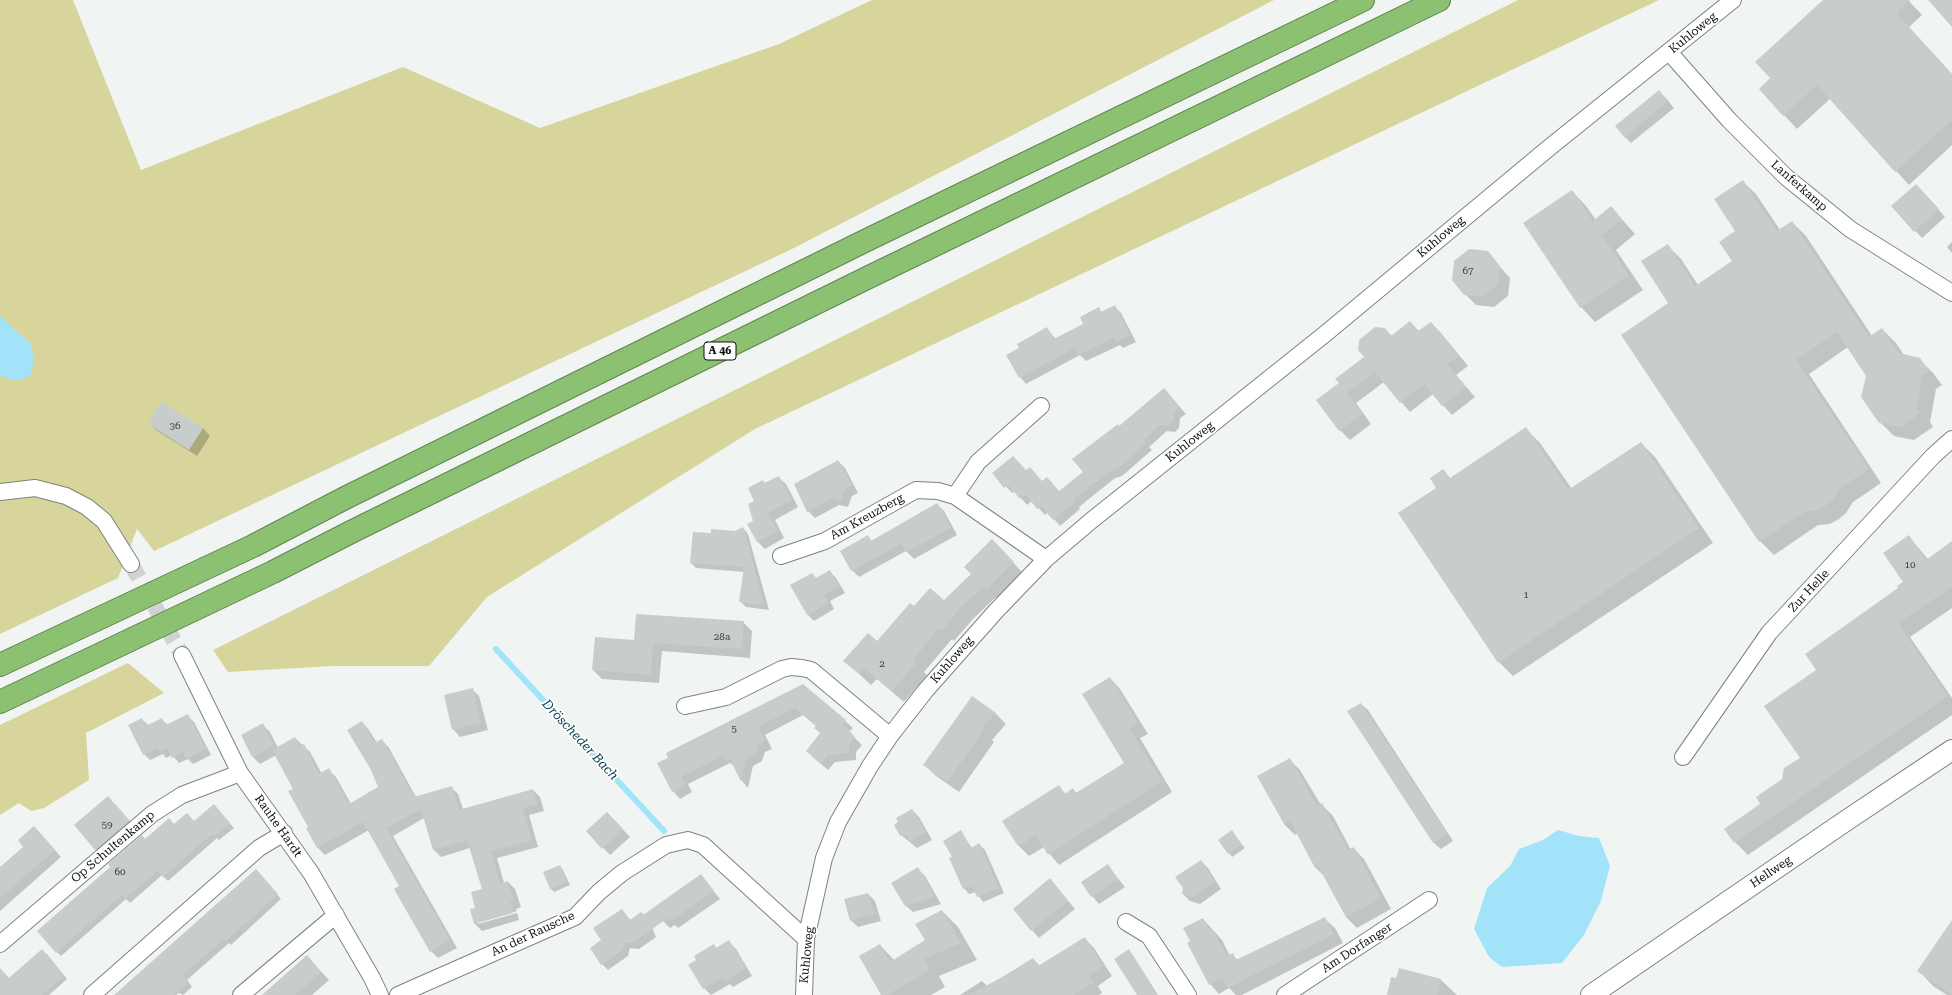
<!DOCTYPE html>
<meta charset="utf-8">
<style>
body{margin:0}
canvas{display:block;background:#f0f5f3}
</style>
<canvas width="1952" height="995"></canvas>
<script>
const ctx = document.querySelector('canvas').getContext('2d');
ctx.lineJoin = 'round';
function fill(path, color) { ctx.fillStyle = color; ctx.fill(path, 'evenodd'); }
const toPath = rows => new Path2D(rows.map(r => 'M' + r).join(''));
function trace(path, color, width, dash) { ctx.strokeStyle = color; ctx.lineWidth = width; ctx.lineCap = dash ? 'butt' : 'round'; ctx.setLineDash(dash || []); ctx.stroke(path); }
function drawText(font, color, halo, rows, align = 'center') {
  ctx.font = font + ' "Roboto Serif",serif'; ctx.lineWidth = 3.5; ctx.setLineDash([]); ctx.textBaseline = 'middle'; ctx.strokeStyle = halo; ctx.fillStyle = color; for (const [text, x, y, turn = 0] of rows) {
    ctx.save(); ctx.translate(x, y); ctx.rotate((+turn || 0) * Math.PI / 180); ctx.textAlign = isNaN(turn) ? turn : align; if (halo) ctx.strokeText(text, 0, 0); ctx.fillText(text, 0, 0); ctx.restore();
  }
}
const green = toPath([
 [0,0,73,0,141,170,403,67,540,128,779,44,872,0,1274,0,792,249,154,551,137,529,118,578,0,634],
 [1518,0,1659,0,755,429,487,597,429,666,332,666,228,672,213,650],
 [128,663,164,693,86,733,89,780,44,808,31,811,19,803,0,815,0,725]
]);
const water = toPath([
 [0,316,31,344,34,358,31,375,23,379,9,379,0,376],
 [1558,830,1579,836,1599,838,1610,866,1601,901,1584,935,1562,963,1502,967,1489,957,1474,929,1487,888,1510,866,1519,849,1543,840]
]);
const shadow = toPath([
 [1825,0,1908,0,1922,15,1909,27,1952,74,1952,145,1909,185,1830,99,1797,129,1760,89,1771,78],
 [1665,97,1674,108,1631,143,1625,137],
 [1742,181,1756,194,1780,230,1792,222,1806,236,1872,336,1882,329,1896,343,1904,355,1919,359,1933,373,1942,385,1936,389,1930,422,1933,427,1914,440,1894,436,1880,422,1867,375,1848,347,1809,374,1881,483,1853,502,1846,513,1839,519,1830,524,1818,525,1774,555,1760,541,1670,304,1668,246,1681,259,1698,285,1733,261],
 [1572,191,1586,206,1596,220,1611,207,1635,234,1616,250,1643,290,1595,322,1581,307,1524,223],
 [1923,192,1945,217,1922,238,1892,206],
 [1952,242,1952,253,1947,247],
 [1487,252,1510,278,1508,296,1494,307,1476,305,1465,294],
 [1114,306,1121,313,1136,342,1123,348,1120,345,1086,361,1080,355,1026,384,1020,377,1021,348,1047,329,1056,339,1084,325,1099,309,1102,312],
 [1410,322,1419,331,1431,323,1441,333,1468,366,1456,375,1475,397,1452,415,1433,394,1410,412,1384,382,1356,403,1371,424,1350,440,1340,430,1318,400,1340,384,1365,357,1384,329,1392,336],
 [1164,389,1186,414,1180,418,1179,428,1175,432,1167,431,1149,447,1152,450,1122,476,1115,478,1079,507,1080,509,1060,526,1048,512,1045,515,1032,501,1027,505,1015,491,1012,493,994,473,1026,471,1059,492,1084,472,1119,427],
 [149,423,203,428,210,436,197,456,156,430],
 [1526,429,1540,443,1572,489,1641,443,1655,457,1713,543,1513,676,1499,662,1437,488,1443,470,1451,479],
 [838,461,845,468,858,493,852,496,848,507,839,505,815,518,808,511],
 [778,477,786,484,798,507,775,520,784,538,765,549,758,542,748,525,754,522,756,501,763,481,765,484],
 [937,504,944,511,957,535,914,559,906,551,859,577,852,570,842,551,868,537,872,541],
 [743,528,748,534,769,610,746,607,740,601,744,572,696,568,691,563,711,534,736,532],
 [1909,537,1928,559,1952,543,1952,608,1910,637,1952,698,1952,715,1748,855,1735,842,1762,804,1801,758,1818,670,1904,582],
 [992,541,1025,575,999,600,996,597,973,619,954,641,952,639,924,672,927,675,904,702,877,679,871,685,845,661,878,642,914,608,944,601,973,574],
 [830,572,836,578,845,593,830,601,834,609,814,621,807,614,812,574,817,579],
 [743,622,752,631,750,658,662,651,659,683,602,679,593,670,635,641],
 [1110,678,1120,689,1148,734,1140,738,1172,792,1059,865,1044,847,1029,856,1019,846,1004,821,1059,787,1066,794,1073,790,1076,793,1125,763],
 [803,685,853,728,849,732,862,745,856,752,856,760,835,762,828,770,815,759,807,751,821,734,817,726,803,715,765,735,772,749,765,752,762,761,753,766,748,788,742,781,735,767,730,763,688,784,692,792,680,799,673,791,658,764],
 [472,689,479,696,488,730,460,737,453,729],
 [972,697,996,714,1006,724,992,740,994,742,959,792,936,776,925,765],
 [1361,704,1368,710,1453,841,1441,849,1434,843,1349,711],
 [188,716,194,722,211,755,193,764,188,759,179,763,172,755,166,758,163,754,150,760,144,754,142,719,148,725,162,720,168,725],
 [362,722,369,730,377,743,382,740,389,748,416,797,451,787,458,794,463,809,533,790,540,797,544,811,529,815,538,847,497,858,504,883,508,882,515,889,521,907,516,909,517,911,478,922,478,924,517,913,519,920,482,931,475,924,477,908,483,890,470,848,441,857,434,850,424,818,393,836,457,948,438,958,431,951,401,886,369,830,325,855,318,848,307,829,310,827,294,789,276,755,260,764,253,757,242,736,263,725,270,732,278,748,295,738,310,752,322,774,329,770,336,777,351,804,380,787],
 [1289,759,1300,770,1321,805,1322,805,1333,816,1351,850,1353,848,1364,859,1391,909,1357,928,1346,917,1324,876,1316,868,1298,833,1295,835,1284,824],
 [115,804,136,828,103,857,75,825],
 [218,810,234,828,219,840,217,838,168,881,162,875,130,903,126,899,61,956,57,952,145,840,174,825,195,822],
 [912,810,919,817,932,840,917,848,901,835],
 [614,820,630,837,610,855,587,831],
 [961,832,972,848,979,844,985,850,1004,893,983,902,976,892,969,894,964,888,953,857],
 [1232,832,1245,848,1232,857,1220,840],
 [41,834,61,857,0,911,0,868],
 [1201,861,1208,868,1221,889,1200,904,1190,901,1183,894],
 [560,866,563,870,570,885,554,892,550,888],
 [1108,866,1125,887,1099,904,1092,896],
 [918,869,925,876,941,904,913,912,905,905],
 [260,875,281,899,231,945,229,943,187,980,192,987,183,995,179,993,176,995,115,995],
 [701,876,720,899,678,928,675,925,670,928,663,921,655,908],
 [1050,879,1075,909,1039,938,1032,930],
 [868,894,875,901,881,921,858,927,851,920],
 [622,910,631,921,642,913,649,919,656,937,639,949,630,948,628,956,608,970,602,964,603,940],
 [942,911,958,927,977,960,939,976,945,987,931,995,882,995,880,945,894,960,926,941],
 [1203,919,1222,940,1230,956,1232,955,1238,960,1325,919,1335,928,1343,943,1242,995,1236,995,1229,988,1219,994,1210,984,1191,941],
 [1952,922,1952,995,1947,995,1933,986,1919,971],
 [1084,938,1094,948,1112,976,1098,986,1102,993,1099,995,960,995,982,981,987,986,1033,959,1040,966],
 [729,942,736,949,752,976,733,987,730,984,711,995,704,988,698,960,714,945,717,949],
 [46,953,67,979,49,995,37,995],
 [1132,954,1158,995,1138,995],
 [307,956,329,980,312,995,263,995],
 [1400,970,1441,980,1457,995,1388,995,1397,980]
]);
const stream = toPath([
 [496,649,664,831]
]);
const building = toPath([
 [1823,0,1910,0,1896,13,1952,74,1952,120,1895,172,1817,85,1783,116,1759,89,1770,78,1755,62],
 [1928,0,1952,0,1952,27],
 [1659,90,1668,101,1625,138,1615,126],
 [1743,180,1777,231,1792,221,1869,337,1882,328,1899,353,1920,358,1929,371,1922,376,1917,408,1920,413,1900,427,1879,423,1861,397,1866,376,1837,332,1796,360,1869,469,1839,489,1833,499,1825,506,1816,510,1804,512,1759,542,1621,335,1668,303,1641,261,1668,244,1695,286,1732,261,1719,242,1735,231,1714,199],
 [1916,184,1939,209,1914,232,1891,206],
 [1572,190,1593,221,1611,206,1622,219,1602,235,1629,276,1580,308,1523,223],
 [1469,249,1488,251,1500,266,1498,285,1483,297,1464,295,1452,280,1454,261],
 [1115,305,1130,335,1116,342,1114,338,1079,355,1075,348,1019,378,1006,355,1019,348,1017,344,1047,327,1054,339,1083,324,1080,317,1099,307,1101,312],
 [1410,321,1418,331,1431,322,1459,356,1447,364,1466,387,1442,406,1424,384,1400,403,1375,372,1347,393,1362,414,1339,431,1316,400,1339,383,1335,379,1364,357,1358,350,1359,340,1375,327,1385,328,1391,336],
 [1164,388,1180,407,1174,412,1173,421,1168,426,1160,425,1144,440,1146,443,1116,470,1108,472,1073,500,1075,502,1053,520,1041,506,1037,509,1026,495,1020,499,1008,485,1004,488,992,473,1013,456,1026,470,1030,467,1042,481,1047,477,1059,491,1083,472,1072,459,1118,424,1119,426],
 [161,402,203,428,189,450,148,424],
 [1526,427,1568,490,1641,442,1699,528,1498,663,1398,513,1436,488,1430,478,1443,469,1450,478],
 [838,460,852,485,845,489,841,501,832,498,807,512,794,484],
 [779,476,792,500,768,513,778,531,757,542,747,524,753,521,748,504,754,501,748,488,763,480,764,483],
 [937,503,951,528,906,552,901,544,851,571,840,551,868,535,871,541],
 [743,527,748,545,764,605,739,602,744,567,690,563,693,532,711,533,711,529,735,531],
 [1909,535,1926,560,1952,541,1952,587,1898,623,1948,696,1734,843,1724,829,1760,804,1756,797,1782,779,1784,768,1800,758,1764,706,1816,670,1805,654,1898,588,1897,586,1903,582,1883,553],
 [992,539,1014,562,987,589,984,586,961,607,942,630,939,628,913,660,916,663,892,691,864,668,859,674,843,661,868,633,877,641,910,603,914,606,930,588,944,600,971,574,964,567],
 [830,570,839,587,824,595,829,603,807,615,790,585,812,573,816,578],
 [636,614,744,621,742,649,653,643,651,675,592,670,595,637,634,640],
 [1110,677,1138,723,1130,728,1134,736,1162,781,1048,855,1036,835,1018,846,1002,821,1059,785,1065,794,1073,788,1076,793,1124,763,1082,694],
 [803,684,846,720,843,724,855,737,849,744,849,753,828,755,821,764,806,751,820,733,814,728,816,726,795,708,758,727,765,741,758,744,755,754,746,759,741,782,730,759,726,761,723,756,681,777,686,785,672,792,657,763,668,758,666,753],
 [473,688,481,723,452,730,444,695],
 [972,696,996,713,982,728,984,730,947,782,923,765],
 [1361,703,1447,834,1433,843,1347,711],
 [188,714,206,749,186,759,183,752,172,758,168,748,159,752,157,748,143,755,128,725,142,718,146,726,162,718,166,725],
 [362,721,374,743,382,739,414,797,452,786,459,810,533,789,537,804,523,808,532,840,491,851,500,884,508,881,514,900,510,902,513,913,474,924,470,909,475,908,471,892,482,889,467,840,433,850,421,809,386,828,450,940,430,952,394,889,399,886,363,822,317,848,306,828,308,827,288,791,293,789,272,750,295,737,299,746,304,744,319,774,329,768,349,804,378,787,371,770,347,730],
 [263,723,274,746,252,757,241,735],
 [1290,758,1317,806,1322,803,1348,850,1354,847,1381,898,1346,917,1318,866,1315,868,1290,821,1284,824,1257,776],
 [108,796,129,821,95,850,74,825],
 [214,804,230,823,214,837,212,834,163,877,157,871,125,899,122,895,56,953,37,931,110,867,108,864,142,835,145,839,169,818,174,824,187,813,194,821],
 [912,809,926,832,910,841,905,834,900,836,894,825,898,822,896,818],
 [607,812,623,829,602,849,586,831],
 [34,826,55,850,0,898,0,867,23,847,18,840],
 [961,830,971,848,979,843,999,888,977,897,972,886,963,889,949,858,952,857,943,841],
 [1232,830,1242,845,1228,854,1218,840],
 [1201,860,1215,882,1192,897,1182,894,1183,888,1175,877],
 [1108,864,1118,879,1091,897,1081,882],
 [560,865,567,882,550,889,543,872],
 [918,867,935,897,905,906,891,883],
 [256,869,278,894,226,941,224,939,183,975,189,982,174,995,114,995],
 [701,874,714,891,671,921,668,918,632,943,624,943,622,950,601,965,590,948,601,940,593,928,622,909,630,920,641,912,643,915],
 [1050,878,1068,901,1031,931,1013,909],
 [868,893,874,914,850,921,844,899],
 [942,910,961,943,924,959,930,970,887,995,881,995,859,956,880,944,890,962,925,940,915,924],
 [1325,917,1334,934,1228,988,1222,978,1209,985,1187,943,1190,941,1183,928,1203,918,1210,930,1212,929,1227,956,1233,953,1236,960],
 [1952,920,1952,995,1917,971],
 [1085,937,1103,966,1089,975,1093,983,1074,995,968,995,1001,978,1033,958,1038,966],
 [729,940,746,968,725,981,723,977,703,989,688,965,696,960,694,956,714,944,716,948],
 [42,949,64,976,42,995,0,995,0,968,9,978],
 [1129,949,1157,995,1137,995,1114,959],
 [307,955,321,972,295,995,262,995],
 [1399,968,1441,979,1438,995,1387,995,1391,977,1396,978]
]);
const minorTunnel = toPath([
 [131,564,182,655]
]);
const minor = toPath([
 [1669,52,1729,120,1786,177,1850,229,1952,293],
 [0,492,35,488,66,496,87,507,104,521,131,564],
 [955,496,978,462,1041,406],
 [781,556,825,541,916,490,938,491,955,496,1046,559],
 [182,655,240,773,311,873,372,978,380,995],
 [685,706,726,697,782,669,791,667,802,668,811,670,890,736],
 [1683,757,1769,633,1933,456,1952,439],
 [1126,922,1149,936,1188,995],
 [0,944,152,814,182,795,240,773],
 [92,995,259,848,284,833],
 [241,995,336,915],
 [398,995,575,917,599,892,622,873,666,845,688,840,703,845,806,939],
 [804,995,806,939,824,858,838,822,870,766,890,736,926,690,996,611,1046,559,1092,520,1325,334,1550,147,1733,0],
 [1285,995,1429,900]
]);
const tertiary = toPath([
 [1591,995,1847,820,1952,750]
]);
const motorway = toPath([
 [0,665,253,546,347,497,871,238,1363,0],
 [0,702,273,572,355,530,871,276,1439,0]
]);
const numberNames = [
 ["67",1468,271],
 ["36",175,426],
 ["10",1910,565],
 ["1",1526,595],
 ["28a",722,637],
 ["2",882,664],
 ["5",734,729],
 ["59",107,825],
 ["60",120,872]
];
const shields = [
 [720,351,32]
];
const shieldNames = [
 ["A 46",720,351]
];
const streetNames = [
 ["Kuhloweg",1693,33,-39],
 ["Lanferkamp",1799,186,41],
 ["Kuhloweg",1441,237,-40],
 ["Kuhloweg",1190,442,-38],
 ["Am Kreuzberg",867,517,-29],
 ["Zur Helle",1809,591,-47],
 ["Kuhloweg",952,660,-49],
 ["Rauhe Hardt",278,826,55],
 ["Op Schultenkamp",113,847,-40],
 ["Hellweg",1771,872,-34],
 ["An der Rausche",533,934,-25],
 ["Am Dorfanger",1357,948,-33],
 ["Kuhloweg",807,955,-84]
];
const waterNames = [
 ["Dröscheder Bach",580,740,47]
];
fill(green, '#d7d59c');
fill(water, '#a2e3fa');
fill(shadow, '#0003');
trace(stream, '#a2e3fa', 6);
fill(building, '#c7cdcc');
trace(minorTunnel, '#cfd3d1', 16, [16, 8]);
trace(minor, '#7e8280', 18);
trace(tertiary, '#7e8280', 22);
trace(motorway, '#628450', 24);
trace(minor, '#fff', 16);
trace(tertiary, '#fff', 20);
trace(motorway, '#8dc172', 22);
drawText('10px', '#3e4240', null, numberNames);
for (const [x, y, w] of shields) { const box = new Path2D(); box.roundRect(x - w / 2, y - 9, w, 18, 3); ctx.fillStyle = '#fff'; ctx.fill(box); trace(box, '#111312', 1); }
drawText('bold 11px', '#111312', null, shieldNames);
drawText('12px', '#111312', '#fff', streetNames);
drawText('italic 13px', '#003b4b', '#fff', waterNames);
</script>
